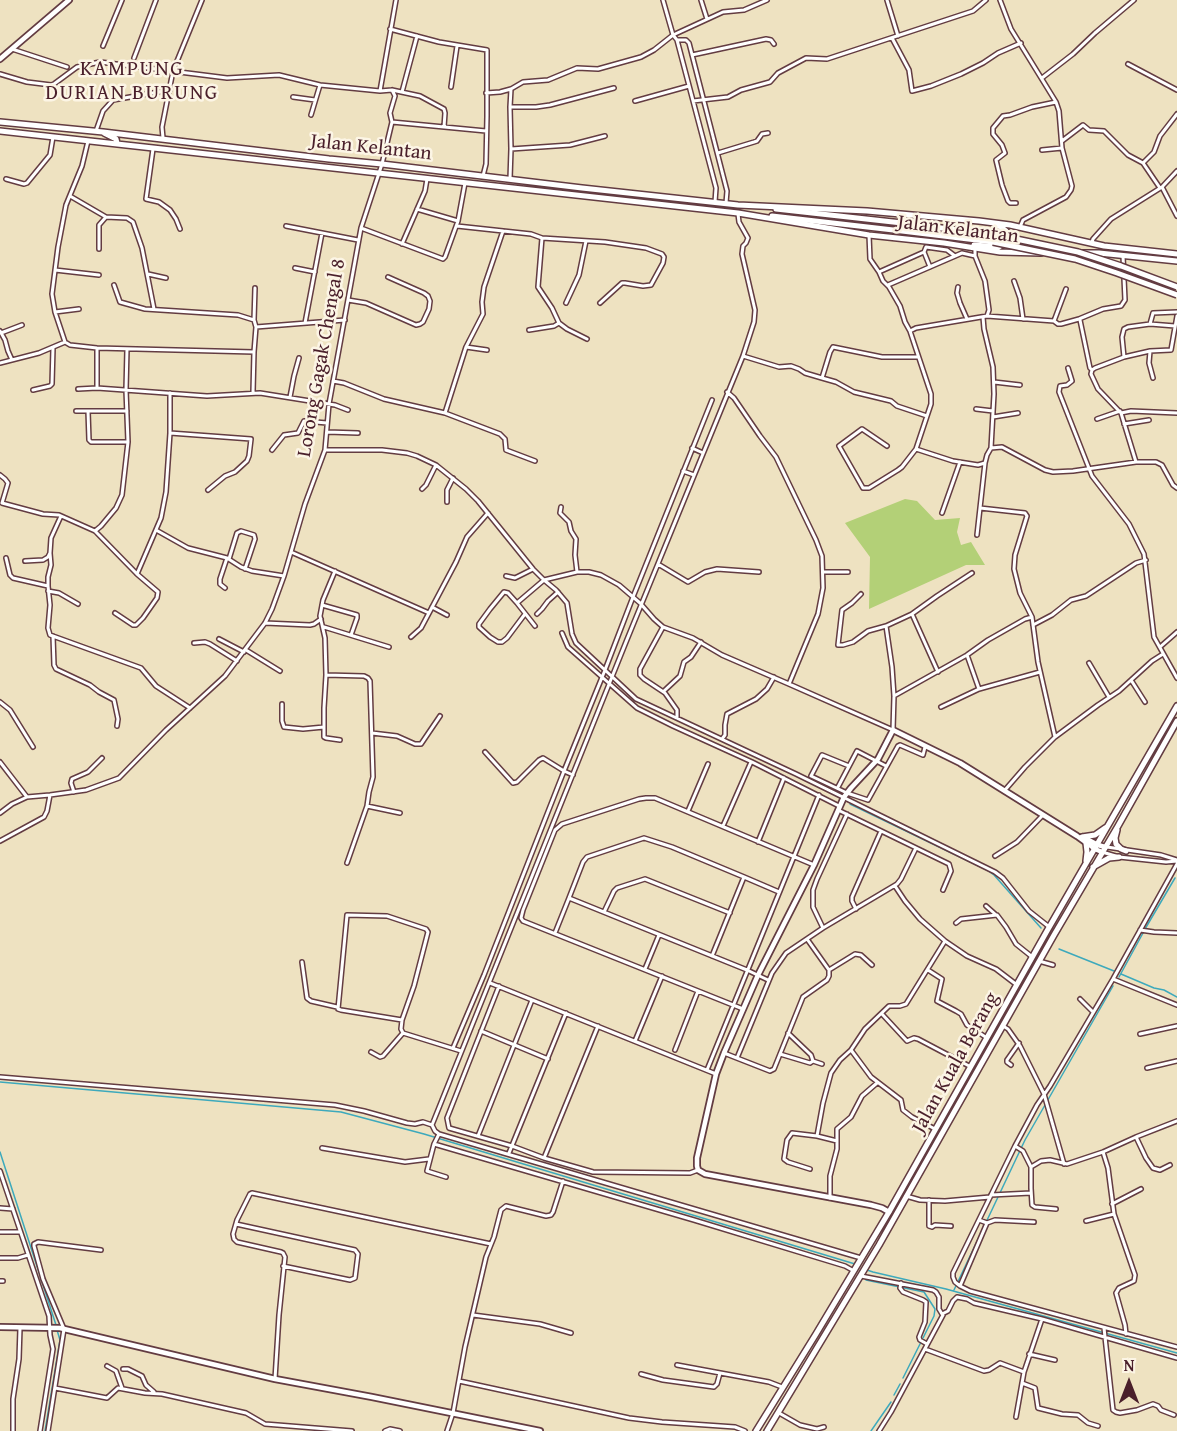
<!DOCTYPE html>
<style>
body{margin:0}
#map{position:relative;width:1177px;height:1431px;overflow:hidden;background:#eee2c1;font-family:"Gentium Book Plus",serif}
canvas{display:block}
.north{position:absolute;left:1099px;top:1353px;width:60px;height:60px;-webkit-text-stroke:4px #fcf5e5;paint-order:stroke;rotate:0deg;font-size:16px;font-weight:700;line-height:24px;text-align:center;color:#4a1f2b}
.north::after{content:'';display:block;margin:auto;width:21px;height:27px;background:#4a1f2b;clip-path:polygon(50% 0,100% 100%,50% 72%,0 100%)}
</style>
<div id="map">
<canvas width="1177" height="1431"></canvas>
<div class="north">N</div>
</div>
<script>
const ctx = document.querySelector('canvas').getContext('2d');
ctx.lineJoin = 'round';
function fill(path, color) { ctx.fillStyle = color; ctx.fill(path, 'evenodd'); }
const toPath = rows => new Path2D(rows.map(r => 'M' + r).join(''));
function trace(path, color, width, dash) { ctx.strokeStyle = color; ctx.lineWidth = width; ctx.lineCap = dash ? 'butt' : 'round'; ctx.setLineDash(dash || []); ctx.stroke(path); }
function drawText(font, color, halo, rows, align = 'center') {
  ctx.font = font + ' "Gentium Book Plus",serif'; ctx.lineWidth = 5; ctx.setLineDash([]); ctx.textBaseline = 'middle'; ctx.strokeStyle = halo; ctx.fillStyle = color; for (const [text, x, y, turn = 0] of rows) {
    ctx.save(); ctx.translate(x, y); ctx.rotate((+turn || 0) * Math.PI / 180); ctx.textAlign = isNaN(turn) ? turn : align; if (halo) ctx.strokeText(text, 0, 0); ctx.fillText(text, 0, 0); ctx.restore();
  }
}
const green = toPath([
 [905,499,917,501,935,520,960,518,957,532,961,545,971,542,985,565,966,565,869,609,870,557,845,523]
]);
const stream = toPath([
 [850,804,987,870,994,875,1041,928],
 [1145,929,1175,878],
 [1059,949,1114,971],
 [1121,974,1154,988,1164,990,1177,997],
 [1119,977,1143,933],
 [0,1082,341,1112,424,1134,855,1264],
 [0,1152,56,1325],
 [867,1270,873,1272,946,1289,1177,1353],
 [866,1280,924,1292,935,1309,934,1316,903,1378],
 [954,1290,1025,1140,1113,986],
 [894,1395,900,1384],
 [45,1431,60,1340,57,1330],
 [871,1431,891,1402]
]);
const minor = toPath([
 [663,0,673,35,677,40,716,188,715,202],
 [701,0,707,19],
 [887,0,898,36],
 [1000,0,1011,29,1056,102,1059,111,1062,148,1072,186,1071,190,1066,197,1023,220,1020,227],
 [390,29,439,42,487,50,487,116,486,164,483,176],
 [892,38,909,70,912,91,931,86,961,74,983,63,998,53,1021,43],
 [677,40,686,40,689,43,727,191,726,203],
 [103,46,122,0],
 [12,49,67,67],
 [692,55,766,39,771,40,774,44],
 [134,58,156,0],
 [1128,64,1177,90],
 [0,74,27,82,51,85,54,84,77,67,100,62,227,78,279,75,320,85,380,91,392,90,420,96,444,109,445,113,444,127],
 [1042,78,1073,54,1095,33,1134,0],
 [451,87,457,46],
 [380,91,396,0],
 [402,92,417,36],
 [486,93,500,92,511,89,523,82,548,80,577,68,598,69,641,57,654,50,673,35,723,12,744,10,767,0],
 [293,97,315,100],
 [635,101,689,86],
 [693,101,728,97,741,90,770,82,778,73,806,58,827,59,973,11,986,0],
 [510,107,511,89],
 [311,115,320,85],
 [392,122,486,131],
 [96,131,103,111,113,100,170,90],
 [163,138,162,127,173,71,202,0],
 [1062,141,1083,125,1089,130,1104,131,1128,155,1143,163,1160,188],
 [153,149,146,199,159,202,170,210,176,219,180,229],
 [511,149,570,145,605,136],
 [1042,150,1062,148],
 [718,153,754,142,757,141,762,134,768,133],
 [1143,163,1154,152,1160,136,1177,114],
 [6,179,24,184,27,183,50,155,53,137],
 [510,179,511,149,510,107,536,107,550,105,614,88],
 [1162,187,1177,216],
 [70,196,106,217,127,218,133,222,142,248,154,309],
 [1016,203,1010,203,1008,201,1002,185,996,160,1005,153,1002,145,993,134,993,128,1003,116,1010,115,1032,107,1056,102],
 [417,209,458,221],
 [286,226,358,240],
 [457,226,531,234,542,238,605,242,646,248,662,254,664,257,663,263,651,285,643,286,625,283,622,283,600,303],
 [361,228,443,259,445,257,458,221,465,183],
 [869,235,870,259,879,272,883,281,889,287,900,306,905,322,910,331,931,394,931,404,916,449,902,467,898,470,869,488,863,488,839,446,862,429,887,446],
 [1092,242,1093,239,1111,219,1162,187,1177,171],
 [402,244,425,191,427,179],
 [99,249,99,225,106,217],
 [930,267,924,252,926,247,947,250,955,256],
 [295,268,315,272],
 [55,270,99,275],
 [879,272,924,252],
 [148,274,166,278],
 [1014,281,1020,298,1023,319],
 [114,285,120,302,145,309,238,315,254,320,256,327,254,352,253,392],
 [888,285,962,253,975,256],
 [958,287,957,293,960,303,967,319],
 [348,300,366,303,416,325,420,324,423,322,429,309,430,301,428,296,424,293,388,277],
 [566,303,579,275,586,241],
 [55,312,79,309],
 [987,316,1054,321,1058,324,1061,324,1079,319,1103,309,1121,306,1125,300,1123,256],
 [983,317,984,329,993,367,994,394,991,448],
 [254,320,255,288],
 [1080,320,1090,368,1092,370],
 [1054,321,1066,289],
 [305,323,322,233],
 [559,323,567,329,587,339],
 [1150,324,1153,313,1177,312],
 [256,327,345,320],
 [529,330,554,326,559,323,552,308,538,287,542,238],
 [0,331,5,340,8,351,12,360],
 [910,331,916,328,987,316,989,310,985,281,975,256,975,247],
 [1,333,22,325],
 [65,342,55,312,52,294,58,247,66,205,82,166,88,141],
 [466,347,483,314,482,302,484,287,503,231],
 [1150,351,1149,363,1153,378],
 [743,356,779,367,791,366,799,369,805,373,822,378,830,352,833,347,882,357,918,357],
 [1124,357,1122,337,1124,329,1128,327,1150,324,1175,326],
 [0,363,39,353,65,342,70,345,97,348,254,352],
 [1068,368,1072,381,1067,385,1060,386,1059,392,1092,476,1129,524,1144,554,1154,637,1177,678],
 [822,378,836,382,854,392,891,401,897,406,927,416],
 [333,381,344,383,384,399,445,413,466,347,487,350],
 [994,382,1020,385],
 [97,388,97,348],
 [78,389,97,388,207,396,260,393,335,405,348,410],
 [33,390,50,386,52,384,53,348],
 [727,392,734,398,760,436,776,457,816,540,822,556,823,588,818,614,789,684],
 [290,397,294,376,299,358],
 [976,409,993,411],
 [76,411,127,411],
 [88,411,89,440,91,442,128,442],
 [445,413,500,434,505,439,506,450,535,461],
 [1121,413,1131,411,1177,413],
 [993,417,1018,413],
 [1097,419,1120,411],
 [1124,424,1149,420],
 [327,432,358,433],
 [170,433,251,439,249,456,247,461,235,472,225,476,208,490],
 [692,448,703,453],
 [916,449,953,461,978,465,985,463],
 [272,450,284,435,298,433,304,421,327,423],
 [325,450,382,450,407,453,417,456,436,465,466,489,478,501,533,569,544,580,577,572,589,572,601,575,619,585,640,603,654,619,663,627,693,638,722,655,789,684,893,730,894,696,892,667,886,626,868,631,853,642,843,645,838,645,842,610,852,603,861,594],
 [1136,462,1121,413,1098,389,1091,374,1092,370,1095,368,1124,357,1150,351,1171,350,1177,316],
 [683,471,694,475],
 [0,475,5,479,8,483,2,503,43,514,59,515,95,531,137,574,158,592,157,598,143,618,136,625,133,625,115,613],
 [422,489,426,485,436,465],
 [447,502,447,490,453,478],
 [561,507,560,513,569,522,571,531,576,539,575,555,577,572],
 [980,508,1025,513,1027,516,1015,555,1014,569,1020,593,1032,617],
 [942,513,960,462],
 [156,530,188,548,227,558,241,567,252,571,284,576],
 [95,531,101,526,116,508,122,495,128,442,126,390,127,349],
 [977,535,985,463,987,455,991,448,1002,447,1045,470,1053,472,1073,471,1136,462,1156,462,1162,465,1173,485,1177,488],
 [291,552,429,613,456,562,467,537,488,513],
 [50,553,51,565,48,577,48,586,50,605,48,628,50,635,141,668,156,686,190,708],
 [6,558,10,575,13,578,48,586],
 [229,559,237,533,241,531,254,535,255,539,245,569],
 [25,561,43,560,48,557,50,553,51,538,61,516],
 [658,564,688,582,705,572,717,569,759,572],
 [335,571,323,600,320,616,325,638,326,675,364,676,368,678,370,681,373,777,369,792,367,806,347,863],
 [823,572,848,572],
 [137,574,161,518,166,492,170,433,170,393],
 [506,576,515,578,533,569],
 [225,588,220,584,220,579,227,558],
 [48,591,59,593,78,604],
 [517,603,535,626],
 [322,605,357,615,357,618,351,635],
 [432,607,447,615],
 [525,614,507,638,502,642,498,642,490,637,479,627,479,624,490,609,504,592,508,593,517,603,544,580,556,590,567,603,572,634,576,643,636,699,796,774,995,872,1003,878,1029,911,1048,926],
 [537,614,542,609,548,601,558,592],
 [912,614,937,596,972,573],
 [265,623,310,625,314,624,321,619],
 [1033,625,1052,615,1071,600,1086,596,1136,563,1146,560],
 [886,626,912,614,938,672],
 [324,627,389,647],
 [663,627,640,669,640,675,644,679,665,693,677,710,677,718],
 [562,633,568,647,637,708,673,726,752,762,839,806],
 [53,636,54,665,56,669,90,685,99,692,114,700,118,719,117,726],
 [411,637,421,628,429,613],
 [219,639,244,652],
 [194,643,205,642,210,644,237,661],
 [1160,647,1177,632],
 [246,650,280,671],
 [967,655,979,689],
 [1089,663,1109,697],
 [326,675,324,708,324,737,326,738,340,740],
 [1131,680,1145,702],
 [664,691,680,676,684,662,691,657,701,642],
 [894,696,967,655,988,640,1025,619,1032,617,1038,662,1055,737],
 [0,702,10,710,33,747],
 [282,704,282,721,284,727,303,729,324,727],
 [941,707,979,689,1040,672],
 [372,733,397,736,415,744,421,744,440,716],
 [722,739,725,735,725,725,727,714,756,699,767,689,774,677],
 [485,752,513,783,517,782,539,760,543,758,564,771,605,670,633,597,712,400],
 [0,762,27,797,50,795,86,790,119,778,166,730,225,676,265,623,272,609,284,576,305,504,325,450,329,404,361,228,382,164,392,122,390,113,395,96,392,90],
 [849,766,822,755,811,776,847,793,868,800,898,746,900,745,923,755,925,747],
 [838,787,857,751,886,766],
 [1005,790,1025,767,1055,737,1098,705,1119,691,1152,661,1163,654],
 [74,792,71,783,72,779,88,772,102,758],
 [367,806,400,813],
 [838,810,949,864,951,871,943,890],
 [688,811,708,764],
 [0,813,12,804,27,797],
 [723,826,751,762],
 [0,841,44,817,47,811,50,795],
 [758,842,784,778],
 [1107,847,1161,855,1177,860],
 [1102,852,1119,857,1166,862,1177,861],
 [995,856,1017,842,1043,815],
 [1177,864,1113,979,1050,1086,1037,1105,1015,1146,953,1273,953,1277,955,1282,960,1286,970,1291,1177,1347],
 [895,886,905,901,920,919,945,941,967,956,996,969,1017,985],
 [569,898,583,862,587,857,644,838,672,847,744,877],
 [986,906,995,914],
 [856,909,852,901,852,897,881,831],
 [604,912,614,891,617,888,645,879,730,913],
 [956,923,961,919,997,915,1006,927,1016,944,1031,956],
 [823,928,813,907,813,890,817,879,847,814],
 [1140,930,1154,932,1177,933],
 [555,933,569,898,747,970,768,980],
 [712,956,744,877,779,892],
 [1039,961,1053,965],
 [302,962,307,998,311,1001,337,1007],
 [645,969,659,935],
 [829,970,855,954,861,955,872,965],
 [928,970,942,979,937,1001,956,1011,961,1014,967,1025,987,1038],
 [1113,979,1177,1005],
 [490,983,716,1074],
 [499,986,447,1118,449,1128,512,1146,544,1158,593,1172,690,1173,698,1170],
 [1080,999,1093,1012],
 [743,1009,523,921,521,918,523,910,555,830,562,824,639,799,646,798,655,798,814,865],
 [882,1014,907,1041,914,1038,918,1039,971,1067],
 [1003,1026,1008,1029,1020,1046,1044,1094,1064,1164],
 [481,1031,548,1059],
 [403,1033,461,1051],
 [1140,1034,1177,1026],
 [635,1041,662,976],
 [453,1048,484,975,564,771,573,775],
 [675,1050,698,991],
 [851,1050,865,1029,889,1006,900,1006,906,1004,945,941],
 [371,1052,380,1057,383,1056,403,1033,401,1029,402,1020,414,986,428,932,426,929,387,916,347,915,338,1009,341,1010,402,1020],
 [724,1053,770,1071,774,1069,803,997,827,980,829,976,829,970,807,939],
 [780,1054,810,1063,813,1061,811,1055,788,1033],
 [737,1058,772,973,786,953,823,928,897,884,901,879,916,848],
 [813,1061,822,1064],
 [1011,1065,1007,1062,1007,1060,1019,1043],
 [1147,1068,1177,1061],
 [707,1070,819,795],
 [0,1077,335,1105,364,1111,407,1123,415,1124,423,1122,432,1125,435,1131,439,1134,861,1258],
 [432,1125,626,642,743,356,754,322,755,310,742,254,743,246,746,243,748,238,739,222,738,214],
 [439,1134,434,1144,694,1220,845,1266,854,1271],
 [478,1136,532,1000],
 [817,1136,823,1103,831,1073,840,1060,851,1050,871,1077,901,1100,903,1110,912,1117,935,1129],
 [1136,1137,1146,1158,1153,1168,1160,1170,1170,1165],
 [434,1144,427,1171,446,1177],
 [1015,1146,1023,1151,1031,1167,1041,1161,1050,1160,1067,1164,1103,1152,1136,1137,1177,1121],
 [322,1148,405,1162,429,1159],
 [1103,1152,1108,1168,1114,1214,1135,1275,1134,1281,1119,1288,1116,1293,1125,1325,1126,1334],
 [509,1153,566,1013],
 [544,1158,598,1026],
 [1031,1167,1031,1188,1032,1205,1035,1207,1056,1209],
 [810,1169,788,1162,784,1159,787,1140,792,1133,817,1136,837,1141],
 [0,1171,49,1316,50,1335,53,1349,40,1431],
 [991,1195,1031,1193],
 [906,1196,920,1200,945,1201,990,1197],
 [830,1198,830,1176,837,1149,837,1129,851,1117,862,1096,877,1083],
 [929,1200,929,1226,932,1227,935,1225,951,1226],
 [1112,1204,1141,1189],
 [0,1208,13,1209],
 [1086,1221,1114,1214],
 [987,1223,995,1220,1034,1222],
 [236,1224,355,1250,358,1254,355,1278,350,1280,283,1266],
 [0,1232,20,1232],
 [0,1258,18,1258,28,1255],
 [861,1276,933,1290,936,1292,939,1297,939,1309,942,1314,948,1311,953,1301,957,1297,967,1299,974,1303,1042,1319,1177,1358],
 [0,1281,3,1281],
 [901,1283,900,1288,903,1292,923,1300,926,1302,925,1322,919,1337,920,1340,927,1344],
 [960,1286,987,1223,979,1220],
 [473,1315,540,1324,571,1333],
 [1104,1328,1113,1410,1116,1412,1120,1413,1137,1410,1153,1404,1158,1406,1161,1410,1174,1415],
 [925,1349,984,1371,989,1370,1000,1363,1024,1372,1042,1319],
 [1029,1354,1055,1360],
 [677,1365,769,1382,782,1387],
 [107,1366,116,1371,122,1388],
 [123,1369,128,1369,142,1376,146,1385,154,1392],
 [641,1374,663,1380,714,1387,717,1384,720,1373],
 [275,1379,279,1315,285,1257,283,1253,281,1252,237,1242,234,1239,233,1234,237,1220,250,1194,252,1193,491,1244],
 [459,1381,629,1418,662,1422,735,1427,745,1431],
 [1022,1383,1035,1388,1038,1408,1062,1414,1078,1415,1088,1423,1098,1426],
 [55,1388,107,1398,118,1388,145,1393,162,1394,246,1413,265,1424,352,1431],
 [779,1413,800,1425,817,1429,824,1427],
 [1016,1417,1024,1372],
 [13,1431,13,1399,19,1359,20,1328],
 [48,1431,64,1329,43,1279,34,1246,34,1244,38,1242,101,1250],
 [385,1431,390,1429,400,1431],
 [447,1431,453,1413,465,1347,486,1257,494,1237,501,1210,506,1206,546,1216,551,1215,553,1212,563,1181],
 [879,1431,891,1412,943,1315]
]);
const tertiary = toPath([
 [0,59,69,0],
 [1083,837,1098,845,1105,847],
 [889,1212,882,1208,871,1205,705,1174,698,1170,697,1166,697,1158,716,1074,724,1053,758,975,814,865,844,797,851,788,878,759,893,730,960,763,1077,836,1095,849,1102,852],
 [0,1327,60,1328,275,1379,372,1397,540,1431]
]);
const primary = toPath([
 [776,209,902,223,997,235],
 [772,216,902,231,993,242]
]);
const trunk = toPath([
 [0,122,103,132,329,159,382,164,582,188,738,205,867,211,979,221,1010,225,1104,246,1177,254],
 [0,131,738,213,869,235,944,243,1000,252,1041,253],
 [104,133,116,139,117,143],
 [974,245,999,247,1005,243,1007,237,1006,231,1001,227,996,225],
 [1056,253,1099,253,1177,261],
 [1117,830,1115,838,1116,844,1121,849,1126,851],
 [1082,837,1095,835,1105,828],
 [1086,861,1087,852,1086,843],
 [1093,867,1109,858,1119,857],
 [756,1431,816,1334,889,1212,1047,931,1177,706],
 [767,1431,879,1245,1054,935,1118,826,1177,721]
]);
const primaryBridge = toPath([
 [997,235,1078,252,1121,266,1177,287],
 [993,242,1075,259,1117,273,1177,295]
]);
const streetNames = [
 ["Jalan Kelantan",371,148,6],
 ["Jalan Kelantan",958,230,7],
 ["Lorong Gagak Chengal 8",322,358,-80],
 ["Jalan Kuala Berang",956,1063,-61]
];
const neighbourhoodNames = [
 ["KAMPUNG",132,70],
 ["DURIAN BURUNG",132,94]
];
fill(green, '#b3d077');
trace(stream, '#3da9bc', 1.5);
trace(minor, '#633c42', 6);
trace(tertiary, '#633c42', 8);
trace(primary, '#633c42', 8);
trace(trunk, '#633c42', 8);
trace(minor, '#fff', 3);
trace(tertiary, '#fff', 4.5);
trace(primary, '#fff', 5);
trace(trunk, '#fff', 5);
trace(primaryBridge, '#633c42', 8, []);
trace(primaryBridge, '#fff', 5);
drawText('20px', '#4a1f2b', '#fcf5e5', streetNames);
ctx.letterSpacing = '1.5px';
drawText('21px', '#4a1f2b', '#fcf5e5', neighbourhoodNames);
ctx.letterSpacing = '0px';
</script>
